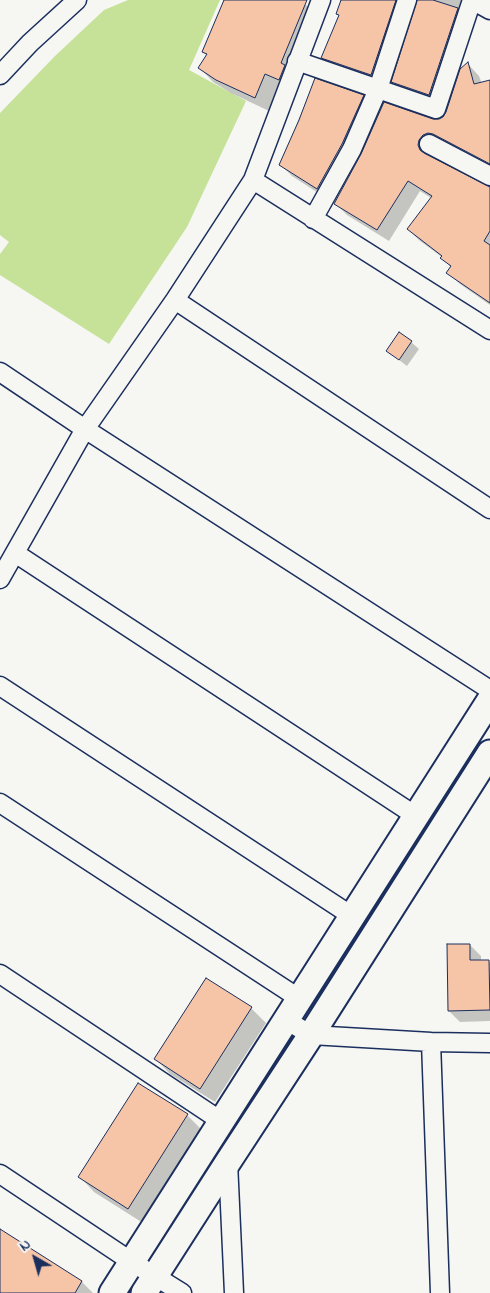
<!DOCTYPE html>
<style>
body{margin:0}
#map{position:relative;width:490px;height:1293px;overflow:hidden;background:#f6f6f2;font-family:"Indie Flower",sans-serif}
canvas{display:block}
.north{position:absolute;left:10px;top:1233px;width:50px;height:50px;-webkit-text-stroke:4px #f6f6f2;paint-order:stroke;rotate:322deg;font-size:14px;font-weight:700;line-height:20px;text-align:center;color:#1b2f5e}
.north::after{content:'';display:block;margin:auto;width:18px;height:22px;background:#1b2f5e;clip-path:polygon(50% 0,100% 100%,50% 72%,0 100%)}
</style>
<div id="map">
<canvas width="490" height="1293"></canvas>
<div class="north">N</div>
</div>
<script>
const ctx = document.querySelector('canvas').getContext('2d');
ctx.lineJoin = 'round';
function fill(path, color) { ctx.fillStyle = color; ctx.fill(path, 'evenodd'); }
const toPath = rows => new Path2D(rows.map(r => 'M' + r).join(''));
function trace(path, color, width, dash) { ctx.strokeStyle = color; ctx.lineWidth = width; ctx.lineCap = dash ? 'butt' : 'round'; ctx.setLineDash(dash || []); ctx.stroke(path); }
const green = toPath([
 [128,0,220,0,189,70,246,101,187,227,109,344,0,275,0,254,9,242,0,235,0,113,55,56,104,10]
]);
const shadow = toPath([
 [225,0,295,0,305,4,318,17,293,92,279,87,269,111,231,93,213,82,200,68,207,56,203,52],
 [342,0,490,0,479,2,441,106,405,94,393,82,417,1,411,4,383,86,335,70,323,58,340,15],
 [468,64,479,76,482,84,490,82,490,169,431,152,431,158,490,188,490,305,460,284,448,273,451,268,442,257,420,241,408,229,431,198,420,191,389,241,347,215,335,203,432,120,439,121,444,118],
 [315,80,363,96,374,108,329,200,292,176,280,164],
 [411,342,419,349,407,366,387,351],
 [470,945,481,956,481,961,490,962,490,1021,460,1022,449,1011],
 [251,1008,266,1023,215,1102,170,1074,156,1059],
 [139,1084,187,1115,202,1130,143,1223,94,1192,80,1177],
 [0,1230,82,1282,93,1293,0,1293]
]);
const building = toPath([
 [224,0,307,0,281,63,285,65,279,80,265,74,255,98,216,80,198,68,207,54,202,52,224,0],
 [341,0,396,0,371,75,321,58,339,15,336,14,341,0],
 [417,0,433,0,458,8,429,95,391,82,417,0],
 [468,62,474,84,490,80,490,164,433,134,428,133,423,135,419,140,418,145,420,150,424,153,490,187,490,231,484,241,490,245,490,303,446,273,451,266,440,258,442,256,407,229,432,196,408,181,377,230,334,204,361,154,384,102,433,119,439,119,443,117,446,112,460,69,468,62],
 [315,78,364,95,342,144,317,189,279,165,299,120,315,78],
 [399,332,412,341,399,360,386,351,399,332],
 [447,944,470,944,470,960,489,960,490,1010,448,1011,447,944],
 [206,978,252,1007,200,1089,154,1059,206,978],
 [138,1083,188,1114,128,1209,78,1177,138,1083],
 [0,1229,82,1281,75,1293,0,1293,0,1229]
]);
const minor = toPath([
 [472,0,490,10],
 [297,61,436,109,472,0],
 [0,75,30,43,77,0],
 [429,144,490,176],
 [253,180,490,330],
 [313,219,352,149,378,89,407,0],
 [175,300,490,509],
 [0,372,85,429,490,690],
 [15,553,416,816],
 [0,579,85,429,175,300,253,180,321,0],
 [0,686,352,916],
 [0,803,300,999],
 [0,974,221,1121],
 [286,1020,311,1035,431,1042,490,1043],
 [431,1042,440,1293],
 [228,1162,234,1293],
 [0,1174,132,1262,182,1293]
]);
const secondary = toPath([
 [112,1293,490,700],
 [144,1293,228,1162,311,1035,490,753]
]);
fill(green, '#c6e299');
fill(shadow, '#0003');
fill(building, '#f6c4a7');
trace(building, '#1b2f5e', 1);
trace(minor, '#1b2f5e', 21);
trace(secondary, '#1b2f5e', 29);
trace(minor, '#f6f6f2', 18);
trace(secondary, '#f6f6f2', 25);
</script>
